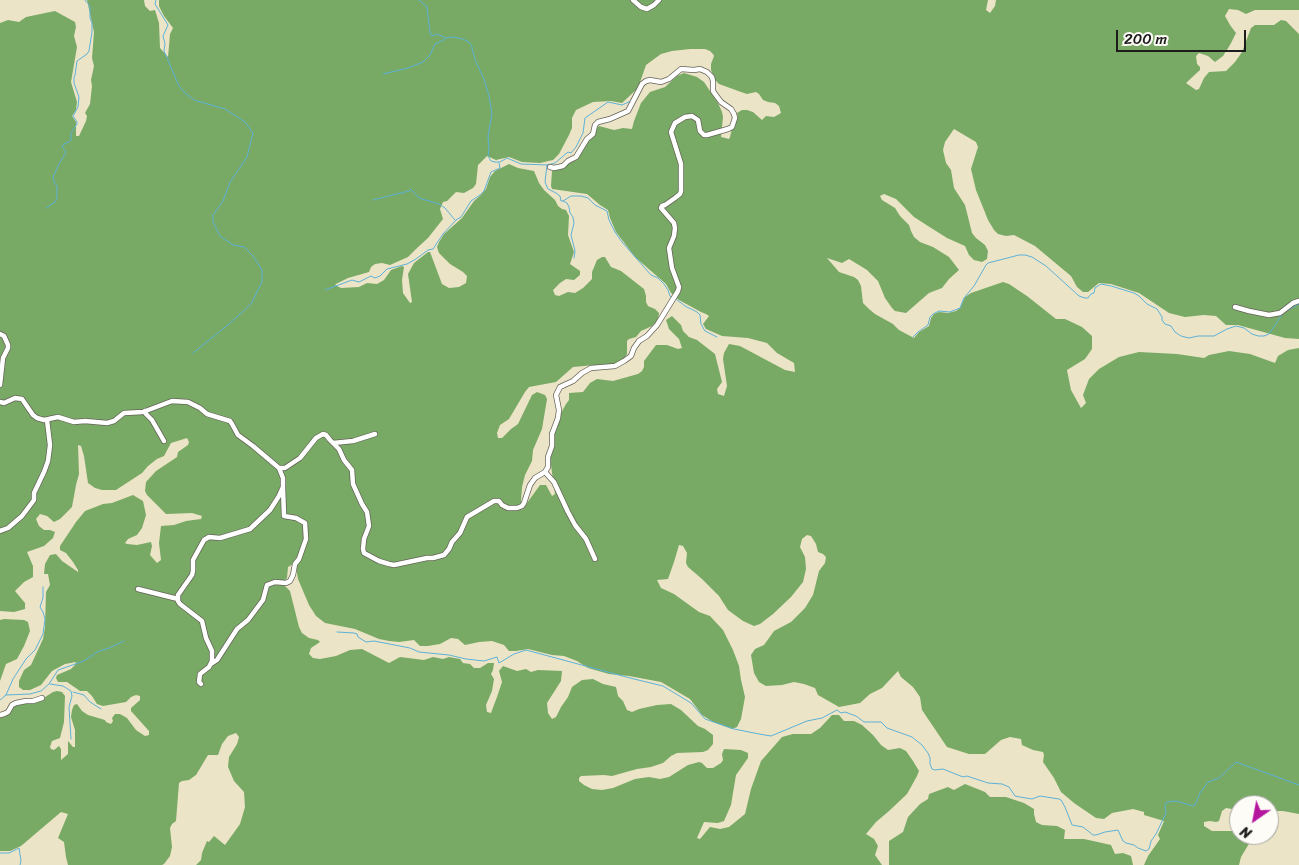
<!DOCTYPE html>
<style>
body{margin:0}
#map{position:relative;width:1299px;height:865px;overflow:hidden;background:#ece4c6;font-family:Sriracha,sans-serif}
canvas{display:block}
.north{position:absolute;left:1229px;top:795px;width:50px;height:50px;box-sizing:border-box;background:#fdfcf7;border:1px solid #a3a29f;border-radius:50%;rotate:213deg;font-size:14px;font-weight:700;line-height:20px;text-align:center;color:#1c1c1c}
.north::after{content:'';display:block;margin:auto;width:18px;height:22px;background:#b5179e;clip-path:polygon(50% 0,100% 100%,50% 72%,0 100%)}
.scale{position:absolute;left:1116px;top:30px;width:130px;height:22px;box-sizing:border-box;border:2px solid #1c1c1c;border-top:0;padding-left:6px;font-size:15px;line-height:18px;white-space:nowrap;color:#1c1c1c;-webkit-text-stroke:4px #fdfcf7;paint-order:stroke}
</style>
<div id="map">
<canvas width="1299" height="865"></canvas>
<div class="north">N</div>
<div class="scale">200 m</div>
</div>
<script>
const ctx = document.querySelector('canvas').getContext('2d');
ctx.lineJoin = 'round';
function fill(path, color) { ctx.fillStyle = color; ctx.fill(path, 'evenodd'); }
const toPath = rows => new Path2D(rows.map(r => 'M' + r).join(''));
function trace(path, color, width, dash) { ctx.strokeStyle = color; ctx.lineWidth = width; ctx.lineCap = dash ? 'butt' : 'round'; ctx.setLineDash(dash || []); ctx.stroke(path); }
const forest = toPath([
 [87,0,144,0,145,6,150,11,155,10,159,23,160,48,168,57,170,34,173,28,164,16,159,6,159,0,988,0,986,10,990,13,995,6,996,0,1299,0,1299,10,1255,10,1246,14,1238,10,1229,9,1225,16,1230,25,1236,33,1230,45,1223,56,1215,62,1208,56,1199,53,1196,56,1197,64,1200,67,1200,70,1186,83,1196,90,1199,89,1204,78,1209,72,1226,71,1235,62,1242,52,1251,28,1255,25,1274,25,1281,20,1286,21,1299,34,1299,339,1285,338,1238,325,1226,325,1216,316,1204,315,1185,317,1169,313,1139,293,1111,284,1099,283,1088,292,1083,292,1077,287,1071,276,1035,246,1014,235,1006,236,998,234,994,230,988,220,976,190,971,169,978,147,976,142,954,129,945,142,943,150,946,163,951,170,954,188,965,205,972,233,976,238,985,245,988,251,987,259,982,262,974,260,969,255,965,246,947,238,928,226,914,217,896,199,884,194,880,196,882,200,895,208,900,216,909,225,911,231,914,237,920,242,933,247,949,257,959,270,949,279,942,288,929,293,906,313,895,311,892,308,885,298,878,281,867,270,849,259,842,263,827,258,839,272,854,277,858,280,861,286,863,303,869,309,875,314,893,324,899,330,914,338,919,332,929,326,931,318,934,314,939,312,948,313,956,311,960,308,965,297,971,293,1003,282,1009,284,1027,296,1056,319,1065,319,1082,327,1092,336,1092,349,1085,359,1067,370,1071,390,1081,408,1086,403,1083,395,1089,379,1099,369,1119,357,1139,352,1177,354,1204,358,1209,355,1229,351,1250,354,1275,363,1278,356,1288,350,1299,348,1299,814,1283,811,1269,811,1269,805,1239,805,1239,812,1232,809,1226,808,1222,811,1219,821,1216,822,1210,821,1204,822,1204,826,1212,831,1235,831,1250,842,1241,857,1239,865,1144,865,1148,856,1160,839,1158,835,1164,821,1144,815,1144,812,1133,809,1112,813,1104,819,1096,818,1074,803,1061,792,1054,778,1043,762,1044,755,1043,752,1033,750,1022,745,1021,739,1010,737,1001,740,985,754,969,754,947,747,922,710,920,697,913,687,901,677,898,671,882,688,870,694,860,703,839,707,818,695,815,688,804,684,794,682,782,685,766,686,759,682,754,673,751,655,755,649,764,645,774,631,791,622,805,608,813,595,819,571,825,563,826,557,823,554,818,552,816,544,811,536,807,535,802,539,800,547,805,557,806,569,803,582,791,597,773,614,760,624,754,626,743,621,728,610,719,596,702,579,688,567,686,563,687,553,683,546,679,545,674,562,668,579,657,580,661,588,674,594,699,612,710,616,723,630,733,650,739,666,741,680,745,697,741,719,737,727,732,729,713,722,702,715,690,699,661,682,629,676,609,674,588,668,577,661,564,656,552,655,528,649,516,651,509,651,504,645,492,641,479,642,465,645,458,639,451,638,440,644,428,646,420,646,414,640,399,642,389,641,379,639,355,629,325,623,316,616,309,605,298,579,296,567,293,564,288,567,287,578,285,580,276,584,284,585,290,591,299,627,302,633,309,638,318,640,320,642,311,648,309,654,313,658,320,659,336,656,350,650,362,649,389,663,400,657,424,660,433,657,443,659,449,657,460,659,463,663,470,664,474,668,480,668,488,663,494,663,493,670,491,674,494,679,492,691,486,705,487,712,491,713,497,697,502,682,499,671,503,666,517,671,526,669,531,672,538,670,562,671,561,681,547,703,548,713,552,719,556,717,561,707,568,697,572,687,582,680,593,679,603,684,616,687,618,696,623,701,627,710,632,712,639,709,657,705,671,704,681,710,698,726,705,729,713,735,713,744,708,750,703,752,677,753,671,756,663,763,651,767,637,769,612,776,604,775,581,776,579,778,579,781,584,785,592,789,602,790,613,788,635,779,649,777,660,779,669,777,688,765,699,762,702,763,707,768,713,768,721,763,723,760,722,754,724,749,741,750,748,753,748,758,736,775,731,805,724,821,718,823,704,822,697,838,700,839,710,827,720,829,729,827,745,814,751,789,761,761,782,737,793,734,811,734,820,728,832,715,839,715,844,721,854,721,862,725,873,735,881,745,888,750,900,748,906,751,913,761,919,771,917,776,907,794,889,811,876,822,866,834,874,839,878,846,875,855,882,865,196,865,201,860,202,853,207,841,209,842,214,836,225,845,240,824,245,807,244,792,234,781,228,767,229,757,237,744,239,737,236,733,228,736,222,744,218,755,208,755,196,775,189,780,182,781,179,783,176,821,172,824,170,828,172,847,170,856,164,864,162,865,68,865,66,857,64,842,58,838,68,814,61,812,21,846,10,851,0,851,0,716,16,704,39,701,53,692,57,691,62,692,65,696,64,722,60,738,52,741,50,747,51,749,54,750,59,746,61,749,61,760,68,754,68,741,73,747,75,747,75,730,71,717,72,710,74,705,77,704,82,711,88,715,105,720,106,722,111,724,113,721,112,718,115,714,120,714,127,718,136,730,145,736,149,735,149,731,131,711,131,708,140,700,140,696,136,695,131,697,126,702,103,706,97,704,92,696,87,691,80,691,67,682,58,682,56,678,57,675,71,669,75,665,76,662,65,664,52,671,41,685,30,690,23,690,19,687,19,681,24,670,31,665,43,639,45,627,46,592,50,585,48,574,44,574,45,564,50,555,56,554,62,561,78,572,78,570,73,562,66,553,60,550,60,546,76,522,85,511,103,504,112,503,133,495,143,501,146,515,142,528,137,535,128,539,125,543,127,544,137,545,151,542,152,546,150,555,157,563,161,560,159,543,161,526,174,525,186,521,201,519,202,516,192,513,166,514,147,495,145,491,146,482,156,471,177,457,178,452,188,445,189,442,187,438,171,443,164,456,157,459,148,466,142,473,116,490,102,490,95,488,88,483,84,456,81,446,78,445,79,474,76,485,72,507,60,519,54,522,47,516,40,514,36,519,39,526,44,530,50,530,55,532,53,538,44,546,27,552,33,566,33,577,24,582,15,591,25,603,25,609,14,612,0,611,0,23,8,20,19,22,26,17,55,11,75,22,76,27,74,36,77,47,71,82,77,102,76,110,72,116,76,122,76,136,79,136,86,121,87,116,85,113,90,104,92,86,91,80,94,66,92,58,94,32],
 [690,49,705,49,710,51,713,54,714,56,711,64,711,70,715,80,719,84,741,92,747,94,756,92,759,94,763,100,768,102,775,103,779,106,781,113,774,117,766,116,762,120,753,112,747,110,742,110,737,113,738,117,732,129,730,137,729,139,721,137,723,117,722,112,718,103,704,82,697,77,684,73,677,76,665,87,650,92,641,103,634,121,632,129,623,128,614,130,599,126,596,129,594,135,588,142,577,160,570,162,564,168,552,171,551,186,552,189,587,194,600,205,608,210,610,218,616,232,635,257,666,284,671,293,679,300,701,312,706,314,709,316,703,324,706,329,722,336,748,338,767,343,777,353,794,363,795,372,785,370,740,346,729,344,724,353,723,359,727,386,724,396,718,394,717,389,722,382,715,354,697,340,689,337,683,331,681,325,672,316,666,320,669,329,679,339,682,348,678,349,667,345,656,345,644,361,644,367,642,371,638,374,613,381,597,379,590,383,583,392,569,393,569,400,566,404,561,413,556,428,553,440,553,451,550,458,555,494,552,496,546,485,540,485,522,510,521,501,522,487,525,475,532,461,533,450,542,429,547,399,545,395,537,392,532,395,518,424,511,429,502,438,498,438,497,433,500,425,509,419,525,392,529,387,556,382,573,367,595,365,607,366,614,365,622,361,627,354,627,341,629,339,636,337,641,331,652,326,658,320,659,313,655,309,648,306,646,302,646,296,644,289,621,271,611,267,605,257,602,257,597,260,592,272,592,279,583,288,575,293,568,292,559,296,555,295,553,290,560,283,566,279,574,280,580,275,580,271,570,264,574,252,568,235,569,216,566,210,562,209,558,206,555,200,544,190,539,183,534,171,518,168,509,164,495,171,490,177,486,189,481,195,474,201,462,218,444,234,439,242,437,247,439,253,450,264,463,272,467,276,466,283,459,287,449,288,442,284,430,252,428,252,414,263,408,274,412,302,410,303,403,293,402,280,404,267,402,266,391,270,384,280,377,284,367,283,359,287,341,288,335,285,336,284,348,278,369,272,371,267,375,264,382,263,390,265,408,257,416,249,428,238,443,219,440,209,443,202,447,201,456,192,464,193,473,188,476,184,478,165,487,156,496,160,509,157,522,162,540,163,553,160,559,154,569,135,572,128,572,118,576,110,593,102,611,101,622,103,638,88,646,65,661,54,672,51],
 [4,619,24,620,28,622,30,631,24,646,17,659,6,664,0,681,0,620],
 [965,784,985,792,990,797,1006,797,1024,803,1034,809,1034,814,1036,822,1042,825,1057,826,1065,830,1064,839,1084,839,1111,845,1115,854,1123,853,1131,856,1133,865,889,865,889,841,903,832,908,817,920,804,928,799,929,794,948,787,954,790]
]);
const stream = toPath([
 [156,0,155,4,168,25,163,36,165,44,164,51,179,86,185,93,194,100,225,109,245,122,253,133,247,157,230,182,223,201,213,215,213,222,220,236,233,245,244,247,253,256,262,270,262,282,251,304,229,324,193,353],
 [419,0,427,7,430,33,432,36,437,34,444,37],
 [383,74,408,68,423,62,430,55,435,44,444,40,445,38,453,37,463,39,469,42,472,46,472,49,476,62,484,79,489,96,492,114,488,136,489,150,488,156,491,161,495,162,500,162,507,158,521,164,547,165,555,163,568,152,571,153,576,147,583,133,585,118,608,102,622,105,631,101],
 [547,165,545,182,548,189,556,193,560,196,561,201,563,201,571,196,581,196,588,198,595,205,607,211,609,220,615,232,622,242,651,275,658,278,664,284,668,290,670,296,672,298],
 [373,200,409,191,411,189,419,198,439,204,445,208,455,220],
 [563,201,567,203,569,207,570,213,573,217,574,223,571,235,575,251,574,258],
 [46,208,55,202,57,198,57,186,54,182,53,177,59,164,66,152,62,147,64,144,69,142,71,140,71,133,77,124,77,122,73,116,78,107,79,97,74,83,74,77,75,75,77,61,87,54,89,51,92,32,92,23,90,18,90,6,85,0],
 [325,290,352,280,359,282,371,276,375,278,380,276,387,269,407,264,416,259,428,250,433,249,443,234,456,220,461,217,471,201,480,195,484,191,491,172,500,168,499,163],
 [676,299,685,306,697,312,700,315,701,324,705,331,717,337],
 [913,337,918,332,928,325,930,317,933,314,939,311,950,312,960,308,964,298,974,286,986,265,988,263,1019,255,1025,255,1032,257,1046,266,1079,296,1085,298,1088,298,1091,294,1094,293,1095,288,1101,284,1111,286,1134,293,1139,296,1147,304,1157,309,1162,317,1162,320,1165,324,1171,326,1175,332,1181,336,1189,338,1198,336,1214,336,1227,329,1236,326,1244,328,1252,334,1258,336,1264,336,1269,334,1283,313,1299,304],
 [337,632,354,633,357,634,358,637,366,642,374,641,410,648,419,652,449,655,466,659,484,661,497,657,499,663,514,654,526,650,630,678,663,686,691,703,705,719,734,729,759,734,771,736,807,721,822,718,837,710,841,713,845,712,856,716,864,722,881,722,887,728,912,737,922,745,928,753,930,758,930,764,932,769,935,770,943,769,963,777,967,776,988,783,1002,784,1009,787,1015,796,1020,797,1032,799,1040,796,1059,799,1061,800,1065,807,1072,825,1083,827,1093,835,1096,835,1105,832,1118,830,1123,841,1126,843,1134,845,1138,848,1146,851,1149,849,1151,841,1156,834,1166,813,1165,805,1167,802,1176,801,1193,806,1195,805,1200,793,1208,782,1219,778,1236,762,1299,785],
 [50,684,63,686,71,691,72,696,69,707,71,739],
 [73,692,84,695,90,702,101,709],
 [6,695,30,694,41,691,49,684,58,670,84,661,97,652,109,648,124,641],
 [0,700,6,695,13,679,26,659,35,650,43,634,45,619,43,612,40,607,43,598,43,587],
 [0,853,9,853,19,848,21,861,20,865]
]);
const street = toPath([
 [633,0,641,7,647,9,654,5,659,0],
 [1235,307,1249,311,1269,315,1280,313,1293,303,1299,301],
 [0,334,4,336,8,345,8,348,3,358,0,385],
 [0,402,4,403,15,398,22,399,33,415,37,418,44,420,58,417,74,422,85,421,107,423,114,421,124,413,143,412,172,401,188,402,200,408,207,414,230,421,232,424,238,435,253,446,279,468,283,478,283,487,279,496,270,510,250,529,220,538,209,537,204,540,193,560,193,571,192,575,178,595,178,601,180,604,202,621,206,638,212,651,212,661,209,667,200,674,199,682,201,684],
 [145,411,146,414,152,420,164,441],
 [333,443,353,441,375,434],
 [279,468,285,468,300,458,316,438,323,434,326,435,330,440,339,449,344,460,352,470,353,484,362,504,367,512,369,526,364,539,363,549,364,553,379,561,389,564,394,565,427,558,433,558,444,555,449,549,452,542,460,533,467,517,494,501,499,501,502,505,508,508,517,508,522,506,524,503,530,485,535,478,545,472,548,467,548,457,552,446,552,434,558,418,559,410,556,395,560,387,573,381,582,373,591,368,615,366,624,361,631,356,634,348,639,341,647,336,657,325,678,291,679,287,672,268,669,248,674,236,675,228,674,223,661,208,662,206,665,205,675,198,680,194,681,191,681,164,671,132,675,123,685,117,692,116,698,120,700,131,704,135,707,135,728,129,732,127,735,118,734,114,731,109,721,102,715,94,713,91,713,81,712,77,707,72,700,69,694,70,681,69,669,79,661,82,650,80,646,81,642,84,628,111,610,119,598,122,595,125,593,134,587,139,576,157,568,161,563,166,554,168,550,167],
 [545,472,554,482,568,512,575,525,586,539,595,559],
 [0,531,8,528,22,516,34,500,34,493,44,472,48,461,50,445,47,420],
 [138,589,178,599],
 [211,664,217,660,237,629,248,620,263,600,267,585,275,582,286,583,290,581,293,575,295,564,299,559,306,539,305,523,296,518,284,516,283,488],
 [0,715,4,714,8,712,12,705,16,703,26,701,33,701,42,698]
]);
fill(forest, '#78aa65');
trace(stream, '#5cb1d8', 1);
trace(street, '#656258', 6);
trace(street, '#fff', 4.5);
</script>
